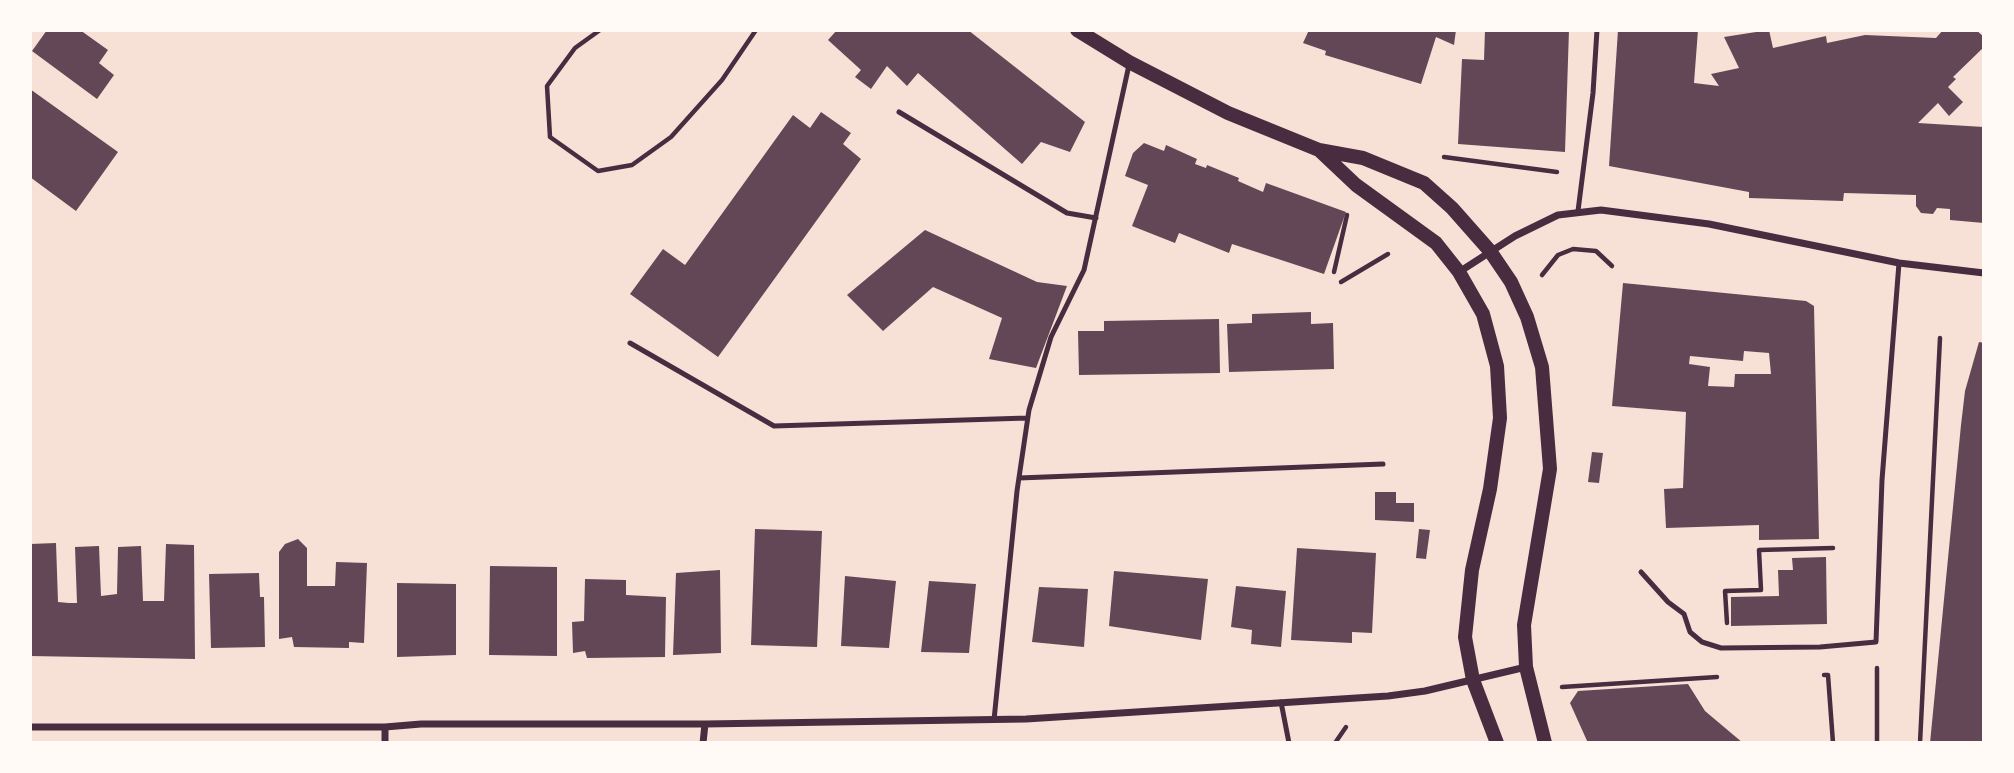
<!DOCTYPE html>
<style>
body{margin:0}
#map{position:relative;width:2014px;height:773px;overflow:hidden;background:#f7e1d7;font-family:Lora,serif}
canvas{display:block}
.frame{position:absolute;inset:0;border:32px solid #fffaf5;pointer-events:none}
</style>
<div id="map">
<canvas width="2014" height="773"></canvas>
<div class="frame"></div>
</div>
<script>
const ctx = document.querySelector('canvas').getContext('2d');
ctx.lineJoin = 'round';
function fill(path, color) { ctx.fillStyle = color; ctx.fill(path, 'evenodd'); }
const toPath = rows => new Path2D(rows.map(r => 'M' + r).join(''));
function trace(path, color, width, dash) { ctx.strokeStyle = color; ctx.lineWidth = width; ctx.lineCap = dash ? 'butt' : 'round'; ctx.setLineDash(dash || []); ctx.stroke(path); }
const building = toPath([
 [47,30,80,30,108,50,99,63,114,75,97,99,32,51],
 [837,30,968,30,1085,122,1070,152,1041,142,1022,164,918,73,907,86,887,66,871,89,855,77,861,70,828,40],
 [1309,30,1456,30,1454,45,1436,37,1421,84,1325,55,1326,51,1303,43],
 [1485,30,1569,30,1565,152,1458,144,1462,59,1484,60],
 [1618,30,1698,30,1694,83,1719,86,1711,74,1739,68,1724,37,1769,30,1773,48,1826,36,1827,43,1865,35,1936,38,1943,30,1976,30,1984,37,1984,47,1953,77,1956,79,1948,87,1963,102,1949,116,1938,103,1918,123,1984,127,1984,223,1950,220,1950,209,1937,208,1933,214,1921,213,1916,206,1916,195,1844,193,1843,201,1749,198,1749,192,1609,166],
 [30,89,118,152,76,211,30,177],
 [821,112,851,133,843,144,861,159,718,357,630,294,663,249,685,265,793,115,810,128],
 [1144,143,1164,151,1166,145,1197,159,1195,164,1206,168,1207,165,1239,178,1238,181,1263,192,1266,183,1346,212,1324,274,1232,244,1229,253,1179,233,1175,243,1132,226,1148,185,1125,176,1133,153],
 [925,230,1037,282,1067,286,1036,368,989,359,1002,318,933,287,883,331,847,295],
 [1623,283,1806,301,1814,306,1819,539,1759,540,1759,525,1666,528,1664,489,1683,488,1686,412,1612,406],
 [1744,351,1769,353,1771,374,1735,374,1734,387,1708,386,1710,367,1689,364,1690,356,1743,361],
 [1311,312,1311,324,1333,323,1334,369,1229,372,1227,324,1252,323,1252,314],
 [1219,319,1220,373,1079,375,1078,331,1104,331,1104,321],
 [1979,342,1984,343,1984,743,1930,743,1961,425,1965,391],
 [1592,452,1603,453,1599,483,1588,482],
 [1375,492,1396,492,1396,503,1414,503,1414,522,1375,520],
 [755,529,822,531,817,647,751,645],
 [1419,529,1430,530,1426,559,1416,558],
 [298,539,307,548,307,586,335,586,336,562,367,563,364,643,349,642,349,648,294,647,292,637,279,639,279,552,285,544],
 [56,543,58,602,69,603,77,603,75,547,99,546,101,596,117,594,118,547,141,546,143,601,164,601,166,544,194,545,195,659,30,656,30,544],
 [1297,548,1376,553,1372,633,1352,632,1352,643,1291,640],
 [1826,557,1827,624,1731,626,1731,597,1779,596,1778,570,1793,570,1792,558],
 [490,566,557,567,557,656,489,655],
 [720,570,721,653,673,655,676,573],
 [1114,571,1208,579,1201,640,1109,626],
 [259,573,260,597,264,597,265,647,211,648,209,574],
 [845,576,896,581,889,648,841,646],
 [585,579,626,580,626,595,666,597,665,657,587,658,585,651,573,653,572,622,584,621],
 [929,581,976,584,969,653,921,652],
 [397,583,456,584,456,655,397,657],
 [1236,586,1286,591,1281,647,1251,644,1252,630,1231,627],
 [1039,587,1088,589,1084,647,1032,642],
 [1688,684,1705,711,1743,743,1588,743,1570,703,1578,691]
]);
const path = toPath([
 [600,30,575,48,547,86,550,137,598,171,632,165,671,137,722,80,756,30],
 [1444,157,1557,172],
 [1334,272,1347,215],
 [1542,275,1558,255,1573,249,1596,251,1612,266],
 [1341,282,1388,254],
 [1727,623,1725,591,1761,590,1759,550,1833,548],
 [1877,668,1877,743],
 [1824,675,1828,675,1833,743],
 [1562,687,1717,677],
 [1335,743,1346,727],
 [1920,743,1940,338]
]);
const service = toPath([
 [899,112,1067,213,1096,218],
 [1578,211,1593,93,1597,30],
 [630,343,774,426,1027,418],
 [1019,478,1383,464],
 [1641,572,1668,602,1684,614,1690,632,1702,642,1721,648,1820,647,1876,642,1882,480,1899,263],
 [1281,702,1289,743],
 [994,720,1017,491,1029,410,1051,337,1084,270,1129,65]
]);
const minor = toPath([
 [1459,272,1515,236,1558,215,1601,210,1709,224,1899,263,1984,273],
 [30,727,385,727,421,724,705,724,1026,719,1388,696,1425,691,1526,667],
 [385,727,385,743],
 [703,743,705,724]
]);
const secondary = toPath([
 [1077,30,1129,62,1228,113,1319,150,1363,158,1424,183,1452,208,1490,251,1511,282,1527,317,1542,367,1550,469,1524,625,1526,667,1545,743],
 [1320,151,1356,185,1436,243,1459,272,1483,314,1497,366,1500,418,1490,489,1472,570,1465,637,1473,680,1497,743]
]);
fill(building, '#644757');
trace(path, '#4a2c40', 4.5);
trace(service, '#4a2c40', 5);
trace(minor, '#4a2c40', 7);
trace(secondary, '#4a2c40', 14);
</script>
